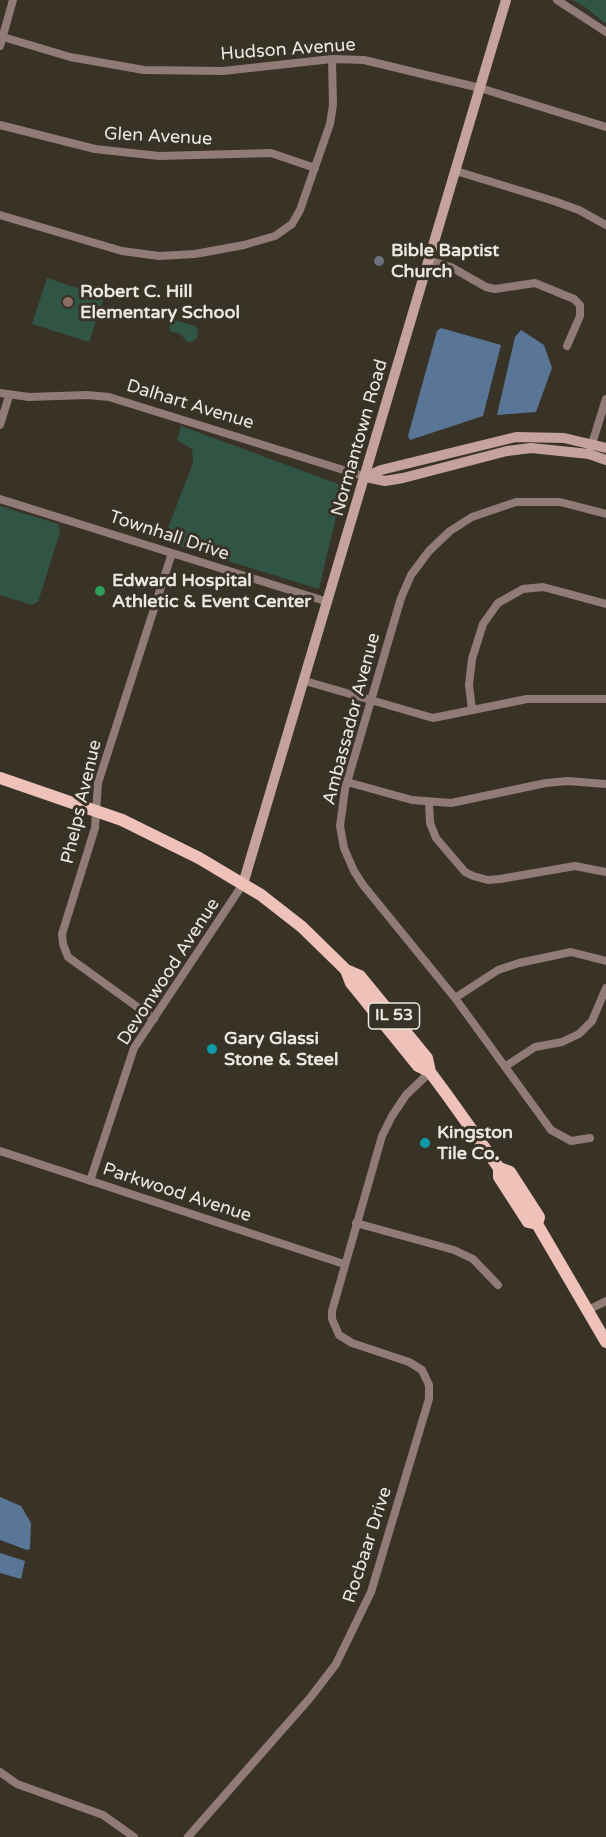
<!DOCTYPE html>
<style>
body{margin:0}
canvas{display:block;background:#383227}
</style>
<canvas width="606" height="1837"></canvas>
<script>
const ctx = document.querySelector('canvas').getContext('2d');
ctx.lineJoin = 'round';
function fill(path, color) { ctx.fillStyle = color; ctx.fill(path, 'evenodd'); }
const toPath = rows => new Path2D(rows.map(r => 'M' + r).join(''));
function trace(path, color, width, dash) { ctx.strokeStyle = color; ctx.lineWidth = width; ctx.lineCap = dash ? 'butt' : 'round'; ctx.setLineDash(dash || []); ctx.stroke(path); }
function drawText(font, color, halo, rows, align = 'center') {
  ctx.font = font + ' "Varela Round",sans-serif'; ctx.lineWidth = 6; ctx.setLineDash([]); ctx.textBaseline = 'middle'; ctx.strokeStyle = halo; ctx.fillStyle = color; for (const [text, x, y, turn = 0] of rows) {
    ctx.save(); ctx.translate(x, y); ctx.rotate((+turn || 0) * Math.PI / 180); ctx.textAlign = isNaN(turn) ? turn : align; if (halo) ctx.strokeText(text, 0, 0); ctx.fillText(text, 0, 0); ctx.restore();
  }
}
const green = toPath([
 [572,0,606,0,606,24,585,7],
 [47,278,104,297,89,342,32,324],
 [171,319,195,326,198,331,197,338,189,343,179,333,171,332,169,327],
 [181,426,341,485,342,491,319,589,163,541,193,463,192,449,177,440],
 [0,506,58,524,60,532,38,602,32,605,0,595]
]);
const water = toPath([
 [441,328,501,345,483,416,410,440,408,436,437,331],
 [521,330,544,345,552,368,536,412,497,415,515,337],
 [0,1497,21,1506,31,1523,30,1549,27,1550,0,1540],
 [0,1553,25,1561,21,1579,0,1573]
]);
const street = toPath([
 [557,0,606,32],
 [3,37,70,57,144,70,223,71,332,59,364,60,480,88,606,127],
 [0,46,13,0],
 [0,125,95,149,159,156,271,153,315,168],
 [456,171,554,201,579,210,606,225],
 [0,215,122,251,159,256,195,254,244,245,275,236,292,224,300,210,330,124,333,105,332,59],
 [428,260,451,267,486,287,495,289,535,283,574,299,580,305,580,316,567,346],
 [0,393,29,397,87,395,109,397,366,477],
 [0,425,9,396],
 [591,447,606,399],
 [0,499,328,602],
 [305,681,433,718,527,699,606,699],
 [472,710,469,685,472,659,483,624,498,603,523,589,543,587,606,604],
 [347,782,412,800,451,803,546,783,568,781,606,784],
 [429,803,430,823,436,838,465,872,473,876,488,880,500,879,575,866,606,872],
 [455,998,498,970,519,963,571,952,606,961],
 [154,1019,68,957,63,944,62,934,95,828,98,783,172,553],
 [506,1066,535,1047,562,1042,579,1034,592,1021,606,988],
 [590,1138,571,1141,551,1130,455,998,363,885,354,871,344,848,340,826,345,789,401,598,411,575,429,551,450,531,472,517,516,502,560,502,606,514],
 [0,1151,344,1264],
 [90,1181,134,1048,243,884],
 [356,1223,454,1250,473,1259,498,1285],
 [588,1310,606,1301],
 [0,1772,17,1784,103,1815,134,1837],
 [188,1837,310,1698,336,1664,371,1592,429,1399,429,1385,422,1370,409,1362,352,1343,339,1335,332,1319,332,1311,382,1136,392,1116,406,1095,430,1072]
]);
const secondary = toPath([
 [366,477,381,470,516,437,564,438,606,448],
 [366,477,385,481,403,478,507,451,531,448,589,454,606,460],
 [243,884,506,0]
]);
const primary = toPath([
 [0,778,122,820,199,858,261,895,302,927,346,970,360,976,427,1058,430,1072],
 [346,970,351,983,418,1066,430,1072,447,1095,499,1168,499,1177,528,1222,537,1224],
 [499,1168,510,1172,539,1217,537,1224,606,1342]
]);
const markers = [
 [379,261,6,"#6b7280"],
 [68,302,6,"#8d6e63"],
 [100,591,6,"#2e9e5b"],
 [212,1049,6,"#0f9aa8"],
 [425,1143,6,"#0f9aa8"]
];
const shields = [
 [394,1016,51]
];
const shieldNames = [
 ["IL 53",394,1016]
];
const streetNames = [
 ["Hudson Avenue",288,50,-4],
 ["Glen Avenue",158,137,3],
 ["Dalhart Avenue",190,405,17],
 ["Normantown Road",360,438,-74],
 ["Townhall Drive",169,536,18],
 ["Ambassador Avenue",352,719,-75],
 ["Phelps Avenue",82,802,-77],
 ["Devonwood Avenue",169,972,-57],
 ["Parkwood Avenue",177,1193,18],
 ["Rocbaar Drive",368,1545,-72]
];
const poiNames = [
 ["Bible Baptist",391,251],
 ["Church",391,272],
 ["Robert C. Hill",80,292],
 ["Elementary School",80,313],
 ["Edward Hospital",112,581],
 ["Athletic & Event Center",112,602],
 ["Gary Glassi",224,1039],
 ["Stone & Steel",224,1060],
 ["Kingston",437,1133],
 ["Tile Co.",437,1154]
];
fill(green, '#305545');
fill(water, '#5a7697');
trace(street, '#907b76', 8);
trace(secondary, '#c5a39c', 10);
trace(primary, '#eec2b9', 12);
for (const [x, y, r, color] of markers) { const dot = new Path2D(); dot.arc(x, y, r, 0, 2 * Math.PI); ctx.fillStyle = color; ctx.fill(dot); trace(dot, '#383227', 2); }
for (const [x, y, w] of shields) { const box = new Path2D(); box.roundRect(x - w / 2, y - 13, w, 26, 4.5); ctx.fillStyle = '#383227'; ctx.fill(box); trace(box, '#ece8e1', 1.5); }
drawText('bold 16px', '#ece8e1', null, shieldNames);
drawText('18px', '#ece8e1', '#383227', streetNames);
drawText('bold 18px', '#ece8e1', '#383227', poiNames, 'left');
</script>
